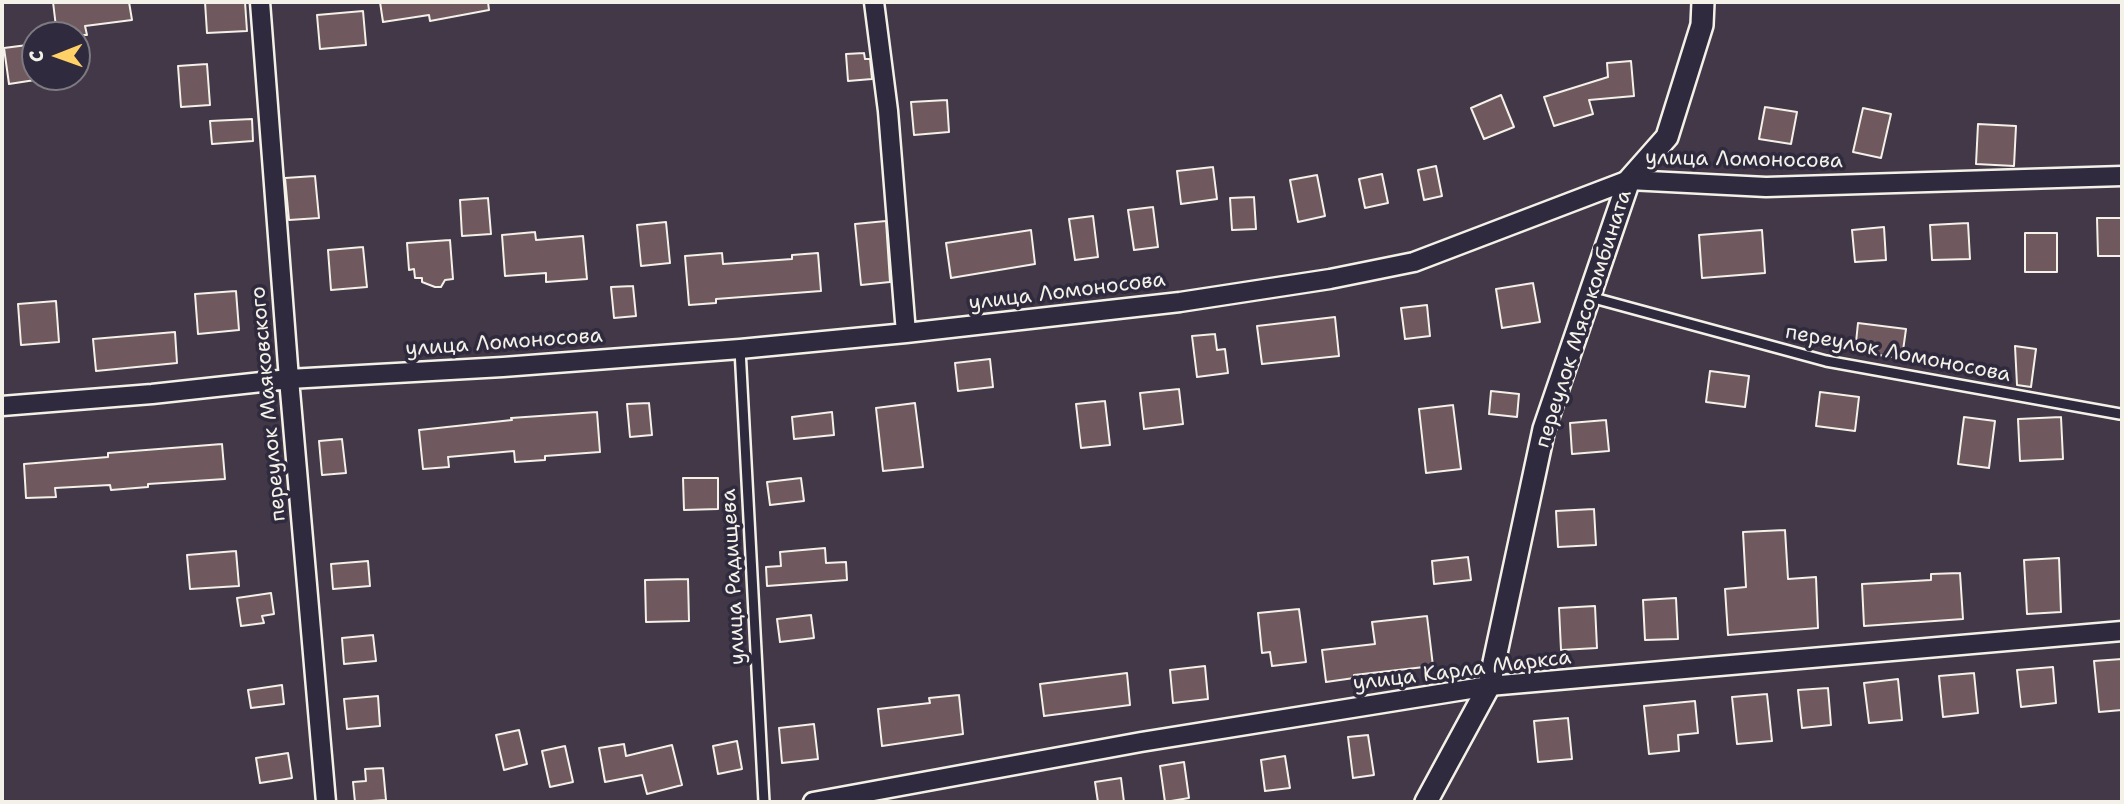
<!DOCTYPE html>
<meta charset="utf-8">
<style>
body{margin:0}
#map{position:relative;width:2124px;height:804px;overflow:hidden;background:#423847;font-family:"Shantell Sans",sans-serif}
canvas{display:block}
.frame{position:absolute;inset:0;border:4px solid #f4f1e8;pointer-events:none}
.north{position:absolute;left:21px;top:21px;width:70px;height:70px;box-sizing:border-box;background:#2f2a3d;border:2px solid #7e7a81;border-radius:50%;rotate:269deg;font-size:19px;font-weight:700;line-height:28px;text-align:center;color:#f4f1e8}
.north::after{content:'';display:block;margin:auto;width:24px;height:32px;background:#ffd166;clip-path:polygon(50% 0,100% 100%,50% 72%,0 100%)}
</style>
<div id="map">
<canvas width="2124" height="804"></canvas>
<div class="frame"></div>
<div class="north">С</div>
</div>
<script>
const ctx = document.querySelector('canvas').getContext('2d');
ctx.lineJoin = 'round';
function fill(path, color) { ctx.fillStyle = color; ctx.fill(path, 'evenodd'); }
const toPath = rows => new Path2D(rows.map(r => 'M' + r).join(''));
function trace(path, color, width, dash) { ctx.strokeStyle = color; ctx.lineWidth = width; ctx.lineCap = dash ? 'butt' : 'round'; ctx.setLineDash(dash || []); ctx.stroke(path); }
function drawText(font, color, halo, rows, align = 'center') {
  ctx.font = font + ' "Shantell Sans",sans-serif'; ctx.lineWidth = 7; ctx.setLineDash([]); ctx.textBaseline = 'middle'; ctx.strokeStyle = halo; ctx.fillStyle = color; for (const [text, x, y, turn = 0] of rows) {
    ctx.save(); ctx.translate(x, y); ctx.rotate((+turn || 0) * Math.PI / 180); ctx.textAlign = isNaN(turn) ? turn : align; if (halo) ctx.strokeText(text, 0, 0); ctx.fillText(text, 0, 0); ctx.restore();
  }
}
const building = toPath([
 [53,2,129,2,132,20,85,26,87,35,57,35,53,2],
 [205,2,245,2,247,31,207,33,205,2],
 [380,2,488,2,489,10,430,21,429,15,383,22,380,2],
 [363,11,366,45,320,49,317,15,363,11],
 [35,44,35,80,9,84,4,48,35,44],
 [864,53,865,59,870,59,872,79,848,81,846,54,864,53],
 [1631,61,1634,96,1589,100,1593,114,1554,126,1544,97,1608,77,1607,63,1631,61],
 [207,64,210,105,181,107,178,66,207,64],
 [1501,95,1514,127,1484,139,1471,108,1501,95],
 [947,100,949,132,914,135,911,102,947,100],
 [1765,107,1797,112,1791,144,1759,139,1765,107],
 [1863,108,1891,114,1881,158,1853,152,1863,108],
 [252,119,253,141,212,144,210,121,252,119],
 [1978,124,2016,126,2014,166,1976,164,1978,124],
 [1436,166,1442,196,1424,200,1418,170,1436,166],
 [1213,167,1217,199,1181,204,1177,171,1213,167],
 [1382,174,1388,203,1365,208,1359,179,1382,174],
 [1317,175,1325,216,1298,222,1290,180,1317,175],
 [315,176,319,218,289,220,285,178,315,176],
 [1254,197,1256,229,1232,230,1230,198,1254,197],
 [488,198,491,234,462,236,460,200,488,198],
 [1153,207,1158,247,1134,250,1128,210,1153,207],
 [1093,216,1098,257,1075,260,1069,219,1093,216],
 [2097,218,2122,218,2122,256,2098,256,2097,218],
 [886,221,890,282,861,285,855,224,886,221],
 [666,222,670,263,641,266,637,225,666,222],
 [1968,223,1970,259,1932,260,1930,225,1968,223],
 [1884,227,1886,260,1855,262,1852,230,1884,227],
 [1031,230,1035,264,951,278,946,243,1031,230],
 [1762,230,1765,273,1702,278,1699,235,1762,230],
 [535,232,536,240,583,236,587,279,546,282,546,273,505,276,502,235,535,232],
 [2025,233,2057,233,2057,272,2025,272,2025,233],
 [450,240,453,279,445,280,441,287,435,287,422,282,422,278,415,278,414,269,409,270,407,243,450,240],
 [363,247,367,287,331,290,328,250,363,247],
 [722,253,723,264,792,259,792,255,818,253,821,291,716,299,716,303,689,305,685,256,722,253],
 [1533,283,1540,322,1502,328,1496,289,1533,283],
 [633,286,636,316,614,318,611,287,633,286],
 [236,291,239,330,198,334,195,294,236,291],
 [56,301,59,342,21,345,18,304,56,301],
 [1427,305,1430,336,1405,339,1401,308,1427,305],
 [1335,317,1339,356,1262,364,1257,326,1335,317],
 [1858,323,1906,329,1902,358,1855,352,1858,323],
 [175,332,177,363,96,371,93,339,175,332],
 [1215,334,1217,350,1225,349,1228,373,1197,377,1192,336,1215,334],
 [2015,346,2036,349,2031,387,2017,385,2015,346],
 [990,359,993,387,958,391,955,363,990,359],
 [1710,371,1749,376,1745,407,1706,402,1710,371],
 [1179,389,1183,424,1144,429,1140,393,1179,389],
 [1491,391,1519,394,1517,417,1489,414,1491,391],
 [1820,392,1859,397,1855,431,1816,426,1820,392],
 [1105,401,1110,445,1081,448,1076,404,1105,401],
 [649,403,652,435,630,437,627,404,649,403],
 [915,403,923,467,883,471,876,408,915,403],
 [1453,405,1461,469,1426,473,1419,409,1453,405],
 [597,412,600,452,545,456,545,460,515,462,514,451,448,457,449,467,423,469,419,430,512,420,511,418,597,412],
 [832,412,834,435,794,439,792,417,832,412],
 [1964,417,1995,421,1989,468,1958,464,1964,417],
 [2061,417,2063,459,2020,461,2018,419,2061,417],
 [1606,420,1609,451,1572,454,1570,423,1606,420],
 [342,439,346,473,322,475,319,441,342,439],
 [222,444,225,479,148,484,148,487,111,490,110,485,55,488,56,497,26,498,24,464,108,457,108,453,222,444],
 [683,478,718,478,718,509,684,510,683,478],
 [801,478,804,501,770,505,767,482,801,478],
 [1594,509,1596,545,1558,547,1556,511,1594,509],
 [1785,530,1788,579,1816,577,1818,628,1728,635,1725,589,1746,587,1743,532,1785,530],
 [825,548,826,563,846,562,847,580,767,586,766,567,781,566,780,552,825,548],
 [236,551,239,586,190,589,187,555,236,551],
 [1468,557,1471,580,1434,584,1432,561,1468,557],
 [2059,558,2061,612,2027,614,2024,560,2059,558],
 [368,561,370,586,333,589,331,564,368,561],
 [1960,573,1963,619,1864,626,1862,584,1931,580,1931,574,1960,573],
 [688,579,689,621,646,622,645,580,688,579],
 [271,593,274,614,262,616,264,623,241,626,237,598,271,593],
 [1676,598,1678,639,1645,640,1643,600,1676,598],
 [1595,606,1597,648,1561,650,1559,608,1595,606],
 [1299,609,1306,662,1272,666,1270,652,1262,653,1258,613,1299,609],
 [811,615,814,638,780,642,777,619,811,615],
 [1427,616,1433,666,1354,675,1354,678,1326,682,1322,650,1375,644,1372,622,1427,616],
 [373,635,376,661,344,664,342,638,373,635],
 [2122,659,2122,710,2099,712,2094,661,2122,659],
 [1205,666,1208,699,1173,703,1170,670,1205,666],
 [2053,667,2056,703,2021,707,2017,670,2053,667],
 [1127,673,1130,705,1044,716,1040,684,1127,673],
 [1974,673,1978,713,1943,717,1939,676,1974,673],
 [1898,679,1902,720,1869,723,1864,683,1898,679],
 [282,685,284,704,251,708,248,690,282,685],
 [1828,688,1831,725,1802,728,1798,690,1828,688],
 [1767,694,1772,741,1737,744,1732,697,1767,694],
 [959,695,963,734,882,746,878,709,930,703,929,698,959,695],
 [378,696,380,726,347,729,344,699,378,696],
 [1695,701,1698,733,1678,735,1679,751,1649,754,1644,706,1695,701],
 [1568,718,1572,759,1538,762,1534,721,1568,718],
 [814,724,818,759,782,763,779,728,814,724],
 [519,730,527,764,504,770,496,735,519,730],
 [1368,735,1374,775,1353,778,1348,737,1368,735],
 [737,741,742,769,718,774,713,746,737,741],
 [624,744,626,756,672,745,682,785,647,794,642,775,605,782,599,748,624,744],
 [565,746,573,782,550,787,542,751,565,746],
 [288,753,292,778,260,783,256,758,288,753],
 [1285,756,1290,788,1265,791,1261,760,1285,756],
 [1184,762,1189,798,1165,802,1160,766,1184,762],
 [383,768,386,800,355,802,353,782,366,781,365,769,383,768],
 [1121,778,1124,802,1098,802,1095,782,1121,778]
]);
const service = toPath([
 [1590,297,1826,361,2120,414],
 [740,349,764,802]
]);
const minor = toPath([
 [260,2,289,379,326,802],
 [874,2,888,111,906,333],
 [2,406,152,394,289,379,503,367,740,349,906,333,1180,302,1330,279,1414,262,1629,180,1766,187,2122,176],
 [813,802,1141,742,1489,686,2122,631]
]);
const tertiary = toPath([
 [1426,802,1489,686,1544,429,1629,180,1667,137,1702,25,1703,2]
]);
const streetNames = [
 ["улица Ломоносова",1744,160,1],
 ["улица Ломоносова",1067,292,-7],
 ["переулок Мясокомбината",1584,319,-72],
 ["улица Ломоносова",504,343,-4],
 ["переулок Ломоносова",1898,354,11],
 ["переулок Маяковского",269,404,-95],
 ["улица Радищева",734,577,-93],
 ["улица Карла Маркса",1462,671,-7]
];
fill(building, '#6f595e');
trace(building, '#f4f1e8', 2);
trace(service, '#f4f1e8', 14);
trace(minor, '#f4f1e8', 23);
trace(tertiary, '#f4f1e8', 26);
trace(service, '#2f2a3d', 9);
trace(minor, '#2f2a3d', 18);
trace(tertiary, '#2f2a3d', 21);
drawText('21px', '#f4f1e8', '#2f2a3d', streetNames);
</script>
